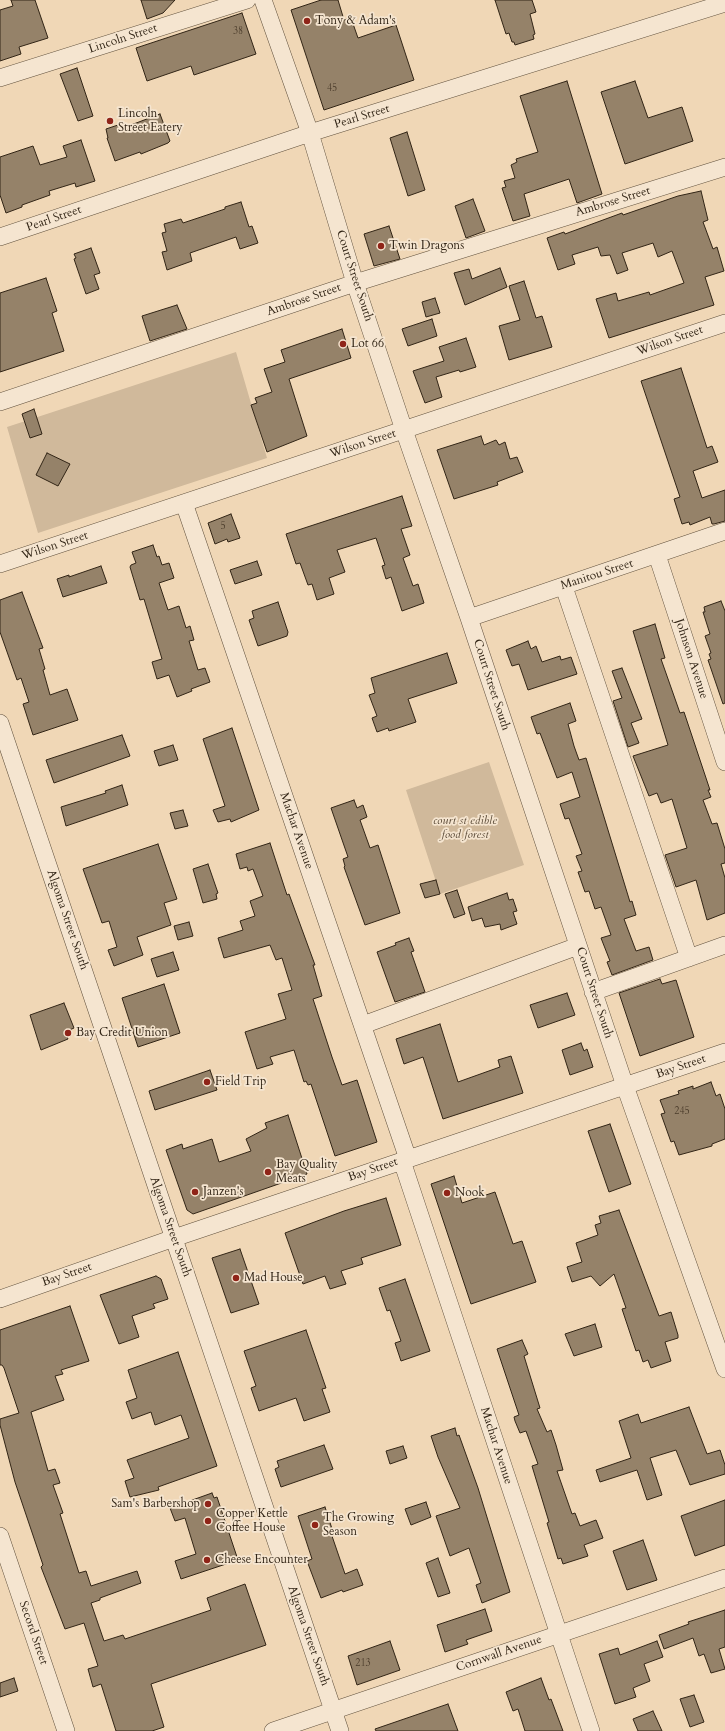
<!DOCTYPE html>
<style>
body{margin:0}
canvas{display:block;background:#f0d7b6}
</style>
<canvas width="725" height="1731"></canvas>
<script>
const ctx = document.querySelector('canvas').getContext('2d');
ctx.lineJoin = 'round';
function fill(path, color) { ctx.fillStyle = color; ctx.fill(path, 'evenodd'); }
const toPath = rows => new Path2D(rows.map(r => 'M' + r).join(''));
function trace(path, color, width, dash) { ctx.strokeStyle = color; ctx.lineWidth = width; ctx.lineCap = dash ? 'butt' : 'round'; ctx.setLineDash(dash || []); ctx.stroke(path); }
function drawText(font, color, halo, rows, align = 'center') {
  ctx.font = font + ' Cardo,serif'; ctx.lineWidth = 3.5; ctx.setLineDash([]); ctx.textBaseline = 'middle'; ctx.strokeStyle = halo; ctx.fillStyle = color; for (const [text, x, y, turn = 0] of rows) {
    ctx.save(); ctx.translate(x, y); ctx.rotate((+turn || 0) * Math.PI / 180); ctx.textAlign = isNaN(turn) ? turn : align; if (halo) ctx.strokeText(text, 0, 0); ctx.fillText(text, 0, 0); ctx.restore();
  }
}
const green = toPath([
 [236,352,267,458,38,533,7,427],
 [489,762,524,865,440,894,406,790]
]);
const building = toPath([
 [11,0,35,0,48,38,19,47,21,54,0,61,0,10,13,6,11,0],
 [141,0,175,0,163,13,147,19,141,0],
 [321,0,338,0,344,20,351,18,358,38,396,25,414,80,324,110,291,10,321,0],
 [495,0,532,0,536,12,530,14,535,34,533,35,534,39,515,45,514,42,512,42,509,33,506,34,495,0],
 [242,13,256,54,194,75,191,66,147,81,136,48,242,13],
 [77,68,93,116,78,121,60,74,77,68],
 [567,81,602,194,577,203,569,179,524,194,530,216,513,221,502,188,506,187,504,181,515,178,511,165,517,162,516,159,538,152,520,96,567,81],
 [635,81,648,118,682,107,693,141,625,164,601,92,635,81],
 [160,114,170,141,168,143,141,154,140,152,115,161,107,138,108,138,106,129,121,124,123,128,160,114],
 [407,132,425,190,408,196,390,138,407,132],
 [81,140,95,181,76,187,75,183,49,191,50,195,22,205,22,207,6,213,0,195,0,157,33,146,40,165,67,157,63,146,81,140],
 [701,191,708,220,703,222,713,249,717,247,724,271,705,277,714,305,609,338,596,299,616,293,618,301,649,292,650,295,684,283,672,251,658,257,653,243,622,253,628,270,617,274,610,255,601,256,598,247,572,255,575,264,558,270,547,238,564,232,565,234,622,213,623,215,678,196,701,191],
 [473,199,485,231,466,238,455,206,473,199],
 [241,202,249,227,252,226,258,243,240,249,236,237,190,253,192,261,167,270,162,252,167,251,162,233,166,232,164,224,181,219,183,223,225,209,225,207,241,202],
 [389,226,400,259,374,266,364,234,389,226],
 [91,248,100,273,94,275,99,289,86,294,74,259,76,258,74,254,91,248],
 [500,268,507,287,465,305,454,273,469,269,472,279,500,268],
 [46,278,57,311,52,313,64,351,0,372,0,293,46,278],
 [524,281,536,318,542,316,552,347,509,360,499,326,520,320,509,286,524,281],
 [435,298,440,313,426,317,422,302,435,298],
 [177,305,187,329,150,341,142,316,177,305],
 [432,319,437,336,408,346,402,329,432,319],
 [342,329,351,358,289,379,307,436,267,452,251,405,257,403,255,398,272,392,264,369,285,362,281,350,342,329],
 [466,338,476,367,460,372,459,370,436,377,442,397,425,403,413,371,444,361,439,347,466,338],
 [681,368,707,448,712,446,718,462,693,471,702,498,725,490,725,521,714,524,712,524,710,517,690,525,689,522,682,524,674,499,680,497,641,381,681,368],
 [34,409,42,434,30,438,22,414,34,409],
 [481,436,484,445,496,440,499,445,505,442,510,459,517,457,523,472,497,482,498,485,454,499,437,450,481,436],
 [47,453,70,464,58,486,36,475,47,453],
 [402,496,412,526,401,529,410,555,403,558,413,586,418,584,424,603,402,611,391,577,386,579,382,566,385,565,376,538,337,550,345,572,329,578,334,594,317,600,312,584,308,585,300,563,296,564,286,534,402,496],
 [231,514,240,538,228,542,227,539,215,544,208,523,231,514],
 [153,545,157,557,159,556,162,565,169,563,174,578,159,583,168,610,179,606,186,628,190,626,194,640,189,641,198,670,205,668,210,682,191,689,192,691,177,697,169,675,157,679,152,662,162,659,144,599,140,600,130,567,131,565,136,563,132,552,153,545],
 [257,561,262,575,235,584,230,570,257,561],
 [101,566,107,583,63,597,57,579,69,575,69,577,101,566],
 [22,592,43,648,39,649,45,669,43,670,50,695,67,689,78,720,33,735,23,704,29,702,21,678,17,680,0,632,0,600,22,592],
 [721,601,725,611,725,703,723,704,708,660,711,659,709,654,711,653,705,636,710,634,703,612,705,612,704,607,721,601],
 [278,602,288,632,287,636,258,646,249,620,254,618,252,611,278,602],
 [655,624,665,658,661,659,680,713,684,712,710,790,708,790,711,797,703,800,712,824,717,823,725,849,725,863,721,864,725,878,725,913,707,920,696,880,676,887,665,855,687,848,672,799,661,803,657,793,649,796,633,756,668,745,633,631,655,624],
 [528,641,531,649,536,646,542,662,560,656,561,660,571,657,577,674,528,690,519,664,512,666,506,650,528,641],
 [447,653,457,683,408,699,416,722,389,731,388,728,377,732,372,718,377,716,369,695,375,693,371,678,447,653],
 [622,668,642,719,631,723,639,743,628,747,613,701,622,698,612,671,622,668],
 [570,703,576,721,568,724,574,746,579,760,586,758,630,902,632,901,636,915,624,919,636,951,649,947,653,960,612,975,607,962,610,961,601,938,611,935,601,907,595,909,589,891,585,892,578,872,582,871,576,856,582,854,569,818,565,819,560,804,580,797,572,772,557,778,540,733,537,734,531,717,570,703],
 [232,728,259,810,231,822,230,819,218,822,213,810,225,806,203,739,232,728],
 [122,735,130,756,54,783,46,760,122,735],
 [173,745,178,760,159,766,154,751,173,745],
 [122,785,128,805,66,826,61,807,106,793,105,791,122,785],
 [354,800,357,808,363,805,367,817,360,820,370,848,378,845,400,913,365,925,344,867,345,866,343,859,348,857,331,808,354,800],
 [183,810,188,826,175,829,170,813,183,810],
 [270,843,285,889,287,895,289,894,315,965,313,965,322,996,313,999,332,1057,342,1085,357,1080,377,1142,335,1156,311,1084,308,1085,306,1081,304,1082,294,1050,270,1057,273,1064,257,1069,245,1032,286,1019,278,994,292,990,282,958,276,960,270,945,224,958,218,938,243,930,240,921,255,916,250,901,263,896,253,869,248,871,247,867,240,869,236,854,270,843],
 [158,844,177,899,164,903,171,925,137,937,143,955,114,966,108,950,117,947,109,921,102,923,83,869,158,844],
 [208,864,218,893,216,894,217,899,203,903,193,869,208,864],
 [436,880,440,894,425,898,420,884,436,880],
 [457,890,465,914,454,918,445,894,457,890],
 [507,893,509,900,513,899,517,911,513,912,517,924,501,930,500,924,485,927,482,918,472,921,468,907,507,893],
 [189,922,193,936,178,940,174,926,189,922],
 [409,938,414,951,411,952,425,992,395,1002,377,952,396,945,395,943,409,938],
 [173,952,179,970,157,977,151,959,173,952],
 [660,979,662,984,676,980,694,1037,640,1056,619,993,660,979],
 [164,984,180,1033,138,1047,122,998,164,984],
 [567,993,575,1015,538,1028,530,1005,567,993],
 [64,1003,74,1028,65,1032,68,1039,41,1050,30,1015,64,1003],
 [440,1024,458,1082,500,1067,498,1060,511,1056,523,1093,443,1119,423,1057,404,1064,396,1039,440,1024],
 [581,1043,584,1051,587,1049,593,1067,570,1075,562,1050,581,1043],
 [210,1070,217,1090,155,1110,149,1091,210,1070],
 [711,1082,716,1096,720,1094,725,1109,725,1139,712,1144,712,1146,679,1155,674,1141,671,1142,661,1114,665,1113,660,1100,679,1094,678,1091,693,1086,693,1089,711,1082],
 [288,1115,307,1174,193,1214,187,1210,166,1150,182,1144,183,1149,212,1139,219,1162,251,1151,246,1139,267,1128,265,1123,288,1115],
 [610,1124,631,1184,609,1192,588,1131,610,1124],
 [454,1176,462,1203,495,1192,513,1244,522,1241,536,1282,471,1304,431,1184,454,1176],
 [386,1198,401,1245,361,1258,363,1264,341,1271,346,1284,330,1289,325,1276,303,1284,285,1233,344,1211,386,1198],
 [619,1210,659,1316,671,1312,678,1335,678,1338,665,1342,671,1361,651,1368,648,1360,643,1362,639,1350,636,1351,622,1309,626,1308,614,1274,600,1286,591,1276,572,1282,567,1267,582,1262,576,1243,598,1235,595,1225,601,1223,599,1216,619,1210],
 [240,1249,259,1304,231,1313,212,1258,240,1249],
 [156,1276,161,1279,168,1299,153,1304,155,1308,132,1316,139,1337,119,1344,100,1295,156,1276],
 [405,1279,430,1351,401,1361,395,1343,401,1341,390,1310,387,1311,379,1288,405,1279],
 [70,1306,89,1361,61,1370,63,1374,55,1376,64,1400,31,1412,48,1471,55,1469,60,1483,53,1485,63,1513,60,1514,79,1573,86,1571,91,1586,137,1571,141,1583,100,1598,100,1600,91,1603,104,1641,123,1635,125,1639,211,1610,207,1598,245,1584,266,1645,151,1684,164,1727,152,1731,116,1731,101,1684,93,1687,88,1669,98,1666,84,1623,65,1629,41,1567,43,1565,15,1482,0,1425,0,1419,19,1413,4,1368,2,1365,0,1365,0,1330,70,1306],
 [595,1324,602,1347,574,1356,565,1334,595,1324],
 [306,1330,326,1388,322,1389,330,1412,304,1421,296,1398,259,1411,251,1388,256,1386,244,1351,306,1330],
 [522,1340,528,1354,524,1356,540,1408,537,1409,547,1432,551,1430,556,1445,563,1470,557,1471,572,1514,575,1513,580,1526,596,1520,603,1538,584,1545,588,1556,563,1564,561,1558,558,1559,547,1523,549,1522,532,1466,538,1464,526,1431,520,1433,515,1421,514,1417,519,1415,497,1349,522,1340],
 [178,1352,217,1466,158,1487,159,1490,130,1497,125,1481,134,1478,127,1460,189,1438,181,1415,155,1425,151,1412,132,1419,126,1402,137,1398,128,1370,178,1352],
 [689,1407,707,1454,720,1450,725,1465,725,1474,690,1485,676,1450,650,1458,662,1495,647,1500,637,1470,600,1482,596,1470,631,1458,619,1421,638,1414,641,1423,689,1407],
 [455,1428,457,1436,459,1435,478,1488,510,1592,482,1603,476,1585,481,1583,469,1548,450,1556,436,1516,460,1508,438,1457,431,1436,455,1428],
 [324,1445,333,1469,281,1487,275,1469,279,1467,277,1461,324,1445],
 [403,1446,407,1458,390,1464,386,1451,403,1446],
 [212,1493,214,1498,217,1497,238,1560,181,1579,175,1561,196,1554,185,1518,175,1521,170,1508,212,1493],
 [725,1500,725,1545,695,1556,681,1516,725,1500],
 [426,1502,431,1517,411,1525,405,1509,426,1502],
 [325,1507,334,1535,332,1536,345,1574,357,1569,363,1585,343,1592,342,1590,321,1598,307,1561,312,1559,298,1516,325,1507],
 [643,1540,657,1580,627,1590,613,1551,643,1540],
 [438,1558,450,1593,438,1597,426,1563,438,1558],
 [485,1609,492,1631,466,1640,468,1644,445,1652,437,1625,485,1609],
 [725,1610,725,1647,719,1649,725,1669,711,1673,704,1654,699,1656,693,1638,664,1649,659,1635,689,1624,688,1622,725,1610],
 [390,1641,400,1670,357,1685,348,1656,390,1641],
 [657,1641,663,1657,644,1664,650,1681,633,1688,636,1697,615,1704,599,1654,618,1648,620,1655,657,1641],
 [14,1678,18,1691,0,1697,0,1683,14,1678],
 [541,1678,549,1700,551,1699,563,1731,525,1731,518,1709,513,1711,506,1692,541,1678],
 [694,1695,704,1722,690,1727,680,1699,694,1695],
 [448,1704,458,1731,376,1731,375,1729,448,1704],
 [653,1711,662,1731,638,1731,633,1719,653,1711]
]);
const minor = toPath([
 [263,0,310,133,355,283,404,430,469,618,625,1086,725,1369],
 [0,78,247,0],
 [0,237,310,133,725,3],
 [0,402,355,283,725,167],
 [184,503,408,1159],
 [657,555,725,762],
 [0,564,725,323],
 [564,587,689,958],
 [469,618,725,531],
 [0,723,340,1731],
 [593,992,725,945],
 [363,1025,578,946],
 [402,1161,591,1731],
 [0,1299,174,1238,725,1052],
 [0,1536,66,1731],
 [273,1731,725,1578]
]);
const markers = [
 [307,21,4,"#8f2418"],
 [110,121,4,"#8f2418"],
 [381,246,4,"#8f2418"],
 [343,344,4,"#8f2418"],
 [68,1033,4,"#8f2418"],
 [207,1082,4,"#8f2418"],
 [268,1172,4,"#8f2418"],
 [195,1192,4,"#8f2418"],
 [447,1193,4,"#8f2418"],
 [236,1278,4,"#8f2418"],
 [208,1504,4,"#8f2418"],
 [208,1521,4,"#8f2418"],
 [315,1525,4,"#8f2418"],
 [207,1560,4,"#8f2418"]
];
const numberNames = [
 ["38",238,32],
 ["45",332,89],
 ["5",223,527],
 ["245",682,1112],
 ["213",363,1664]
];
const poiNames = [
 ["Tony & Adam's",315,21],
 ["Lincoln",118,114],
 ["Street Eatery",118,128],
 ["Twin Dragons",389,246],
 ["Lot 66",351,344],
 ["Bay Credit Union",76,1033],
 ["Field Trip",215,1082],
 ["Bay Quality",276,1165],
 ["Meats",276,1179],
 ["Janzen's",203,1192],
 ["Nook",455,1193],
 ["Mad House",244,1278],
 ["Sam's Barbershop",200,1504,"right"],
 ["Copper Kettle",216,1514],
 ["Coffee House",216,1528],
 ["The Growing",323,1518],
 ["Season",323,1532],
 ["Cheese Encounter",215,1560]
];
const streetNames = [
 ["Lincoln Street",123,39,-18],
 ["Pearl Street",362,117,-17],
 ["Ambrose Street",613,202,-17],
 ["Pearl Street",54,219,-19],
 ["Court Street South",354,276,72],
 ["Ambrose Street",304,300,-19],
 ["Wilson Street",670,341,-19],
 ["Wilson Street",363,444,-18],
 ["Wilson Street",55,546,-18],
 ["Manitou Street",597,575,-18],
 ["Johnson Avenue",691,659,72],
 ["Court Street South",491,685,72],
 ["Machar Avenue",296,831,71],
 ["Algoma Street South",67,920,71],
 ["Court Street South",594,993,72],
 ["Bay Street",681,1067,-19],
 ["Bay Street",373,1170,-19],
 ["Algoma Street South",170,1227,71],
 ["Bay Street",67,1275,-19],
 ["Machar Avenue",496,1446,72],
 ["Secord Street",33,1633,71],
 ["Algoma Street South",308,1636,71],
 ["Cornwall Avenue",499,1654,-19]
];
const parkNames = [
 ["court st edible",465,821],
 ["food forest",465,835]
];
fill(green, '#d0b99b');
fill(building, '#958269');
trace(building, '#322516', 1);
trace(minor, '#62523e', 18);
trace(minor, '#f5e5d0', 17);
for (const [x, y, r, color] of markers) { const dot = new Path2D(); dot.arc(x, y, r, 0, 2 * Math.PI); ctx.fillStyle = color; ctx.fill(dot); trace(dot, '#f5e5d0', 1.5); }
drawText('10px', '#4b3c2b', null, numberNames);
drawText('12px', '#322516', '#f5e5d0', poiNames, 'left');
drawText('12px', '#322516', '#f5e5d0', streetNames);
drawText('italic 12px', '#5a4a37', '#f5e5d0', parkNames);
</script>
